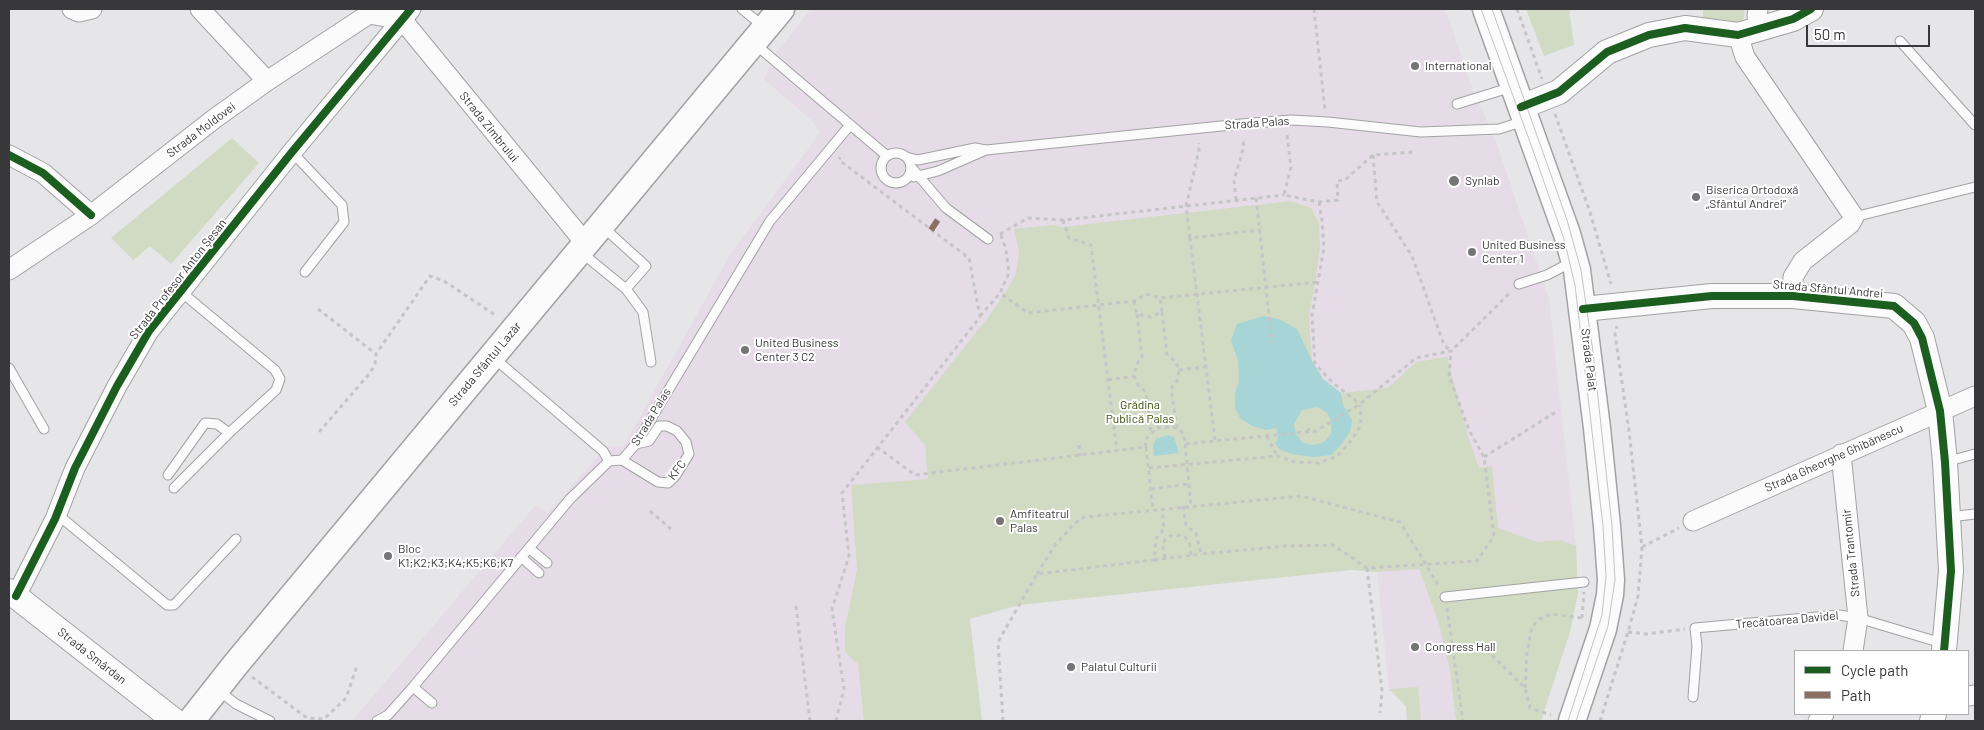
<!DOCTYPE html>
<meta charset="utf-8">
<style>
body{margin:0}
#map{position:relative;width:1984px;height:730px;overflow:hidden;background:#e6e5e7;font-family:Barlow,sans-serif}
canvas{display:block}
.frame{position:absolute;inset:0;border:10px solid #38383a;pointer-events:none}
.legend{position:absolute;left:1794px;top:650px;width:175px;height:65px;box-sizing:border-box;background:#fff;border:1px solid #afafb0;margin:0;padding:6px 9px;list-style:none;font-size:15px;color:#38383a}
.legend li{display:flex;align-items:center;gap:10px;height:25px}
.legend b{width:25px;border:1px solid #afafb0}
.scale{position:absolute;left:1806px;top:25px;width:124px;height:22px;box-sizing:border-box;border:2px solid #38383a;border-top:0;padding-left:6px;font-size:15px;line-height:18px;white-space:nowrap;color:#38383a;-webkit-text-stroke:4px #fff;paint-order:stroke}
</style>
<div id="map">
<canvas width="1984" height="730"></canvas>
<div class="frame"></div>
<ul class="legend">
<li><b style="height:6px;background:#1b5e20"></b>Cycle path</li>
<li><b style="height:6px;background:#8d6e63"></b>Path</li>
</ul>
<div class="scale">50 m</div>
</div>
<script>
const ctx = document.querySelector('canvas').getContext('2d');
ctx.lineJoin = 'round';
function fill(path, color) { ctx.fillStyle = color; ctx.fill(path, 'evenodd'); }
const toPath = rows => new Path2D(rows.map(r => 'M' + r).join(''));
function trace(path, color, width, dash) { ctx.strokeStyle = color; ctx.lineWidth = width; ctx.lineCap = dash ? 'butt' : 'round'; ctx.setLineDash(dash || []); ctx.stroke(path); }
function drawText(font, color, halo, rows, align = 'center') {
  ctx.font = font + ' Barlow,sans-serif'; ctx.lineWidth = 4; ctx.setLineDash([]); ctx.textBaseline = 'middle'; ctx.strokeStyle = halo; ctx.fillStyle = color; for (const [text, x, y, turn = 0] of rows) {
    ctx.save(); ctx.translate(x, y); ctx.rotate((+turn || 0) * Math.PI / 180); ctx.textAlign = isNaN(turn) ? turn : align; if (halo) ctx.strokeText(text, 0, 0); ctx.fillText(text, 0, 0); ctx.restore();
  }
}
const commercial = toPath([
 [811,9,1445,9,1473,90,1495,138,1549,299,1576,546,1578,593,1478,601,1450,671,1456,721,1407,721,1406,706,1389,689,1377,572,1351,570,1019,605,971,619,927,721,352,721,536,505,548,513,606,447,624,446,731,253,820,133,813,122,764,79,777,52]
]);
const green = toPath([
 [1526,9,1569,9,1574,45,1544,56],
 [1703,9,1745,9,1742,28,1703,21],
 [232,138,259,163,171,264,150,246,133,260,111,238],
 [1291,201,1311,208,1319,223,1320,247,1315,284,1309,315,1312,361,1323,379,1341,393,1388,388,1416,362,1447,357,1469,440,1479,468,1492,466,1498,528,1537,542,1560,540,1576,546,1578,593,1570,632,1541,721,1456,721,1450,671,1439,624,1419,569,1377,572,1351,570,1019,605,970,619,982,721,864,721,858,664,845,652,845,627,857,570,851,485,928,479,925,445,905,422,989,316,1007,290,1016,273,1019,252,1014,229,1052,225,1063,227],
 [1418,687,1421,721,1407,721,1406,706,1389,689]
]);
const water = toPath([
 [1264,316,1279,319,1297,329,1312,361,1323,379,1341,393,1343,405,1352,420,1350,432,1341,445,1331,455,1313,457,1292,454,1279,449,1275,443,1278,439,1277,428,1266,430,1252,426,1240,418,1235,408,1235,394,1239,381,1238,360,1231,341,1237,324],
 [1318,407,1327,413,1331,421,1331,434,1324,442,1314,445,1303,443,1296,434,1294,424,1302,410],
 [1168,435,1174,437,1179,453,1154,456,1153,445,1156,439]
]);
const path = toPath([
 [1314,9,1325,110],
 [1517,9,1542,79],
 [1555,114,1590,212,1611,284],
 [1287,135,1291,167,1284,195,1319,202,1338,200,1337,181,1345,180,1373,155,1414,152],
 [1373,155,1377,202,1412,256,1444,345,1451,351],
 [1256,198,1272,343],
 [1236,200,1234,180,1244,146,1242,138],
 [1319,202,1322,220,1324,248,1312,315,1315,364,1333,383,1360,404],
 [1063,220,1069,238,1091,245,1117,452],
 [1000,234,1028,218,1063,220,1284,195],
 [1001,235,1006,250,1009,273,1000,293,1028,313,1134,301,1146,294,1160,298,1319,282],
 [1190,238,1186,206,1199,150,1199,143],
 [1134,301,1137,314,1150,317,1162,312,1160,298],
 [318,309,376,354],
 [1162,312,1167,354,1176,362,1179,370,1177,381,1171,389,1177,428],
 [1137,314,1142,357,1136,365,1134,376,1138,385,1146,392,1151,434],
 [980,316,1000,293],
 [1179,370,1205,367],
 [1108,380,1134,376],
 [319,432,370,373,375,364,376,354,430,276,444,281,495,315],
 [1308,432,1309,426],
 [1267,436,1277,456],
 [1215,440,1190,238,1260,230],
 [1185,444,1191,506],
 [1079,445,1080,456],
 [877,447,915,475,1146,447,1145,440,1157,428,1169,427,1177,428,1184,434,1185,444,1316,431,1360,404,1416,358,1451,351,1511,292],
 [1146,447,1153,510],
 [1484,457,1559,410],
 [1149,468,1277,456,1295,462,1319,463,1337,456,1351,441,1361,425,1360,405],
 [1151,489,1188,484],
 [1183,506,1186,526,1196,533,1201,554,1286,546,1333,545,1367,568,1477,561,1494,536,1484,457,1469,430,1449,376,1451,351],
 [650,511,671,529],
 [1642,547,1679,528],
 [1165,558,1163,547,1165,539,1170,536,1181,535,1186,538,1190,545,1191,555],
 [1154,560,1201,554],
 [1367,568,1382,691,1380,713],
 [1037,574,1055,545,1075,523,1085,517,1301,496,1400,522,1440,588],
 [796,606,810,721],
 [1447,608,1463,721],
 [1582,618,1584,592],
 [1628,632,1647,634,1685,629],
 [1454,648,1478,648,1490,653,1525,688,1530,708,1551,715],
 [252,677,307,718,324,719,346,698,357,666],
 [1525,688,1527,652,1532,627,1539,619,1551,614,1582,618],
 [836,721,844,689,832,609,849,556,842,493,980,317,969,258,839,160,840,157],
 [1003,721,998,642,1037,574,1154,560,1156,539,1164,529,1162,509],
 [1600,721,1628,632,1638,596,1642,547,1629,431,1615,334,1617,326]
]);
const service = toPath([
 [742,9,763,26],
 [1900,41,1975,125],
 [755,44,887,156],
 [1457,104,1512,87],
 [292,152,342,205,344,222,305,272],
 '881 168a15 15 0 1 1 30 0a15 15 0 1 1-30 0Z',
 [906,157,918,160,975,148,986,150,1241,124,1291,120,1328,122,1421,132,1499,129,1524,121],
 [911,167,946,208,988,239],
 [914,177,938,171,986,150],
 [1854,217,1975,187],
 [582,253,626,289,646,266,603,227],
 [1519,284,1547,275,1572,262],
 [626,289,643,312,651,362],
 [494,358,603,451,609,461],
 [9,368,44,429],
 [622,460,658,482,668,483,676,475,689,454,686,442,677,431,667,426,659,426,649,441,636,444],
 [1945,462,1975,454],
 [168,475,205,423,217,424,229,433],
 [174,488,229,433,276,390,280,379,275,370,180,291],
 [1949,517,1975,514],
 [55,519,63,519,167,605,174,605,236,539],
 [529,548,547,563],
 [521,557,539,573],
 [1445,597,1584,582],
 [413,687,432,703],
 [218,690,236,704,270,721],
 [1693,697,1697,646,1695,628,1839,615,1858,618,1945,644],
 [377,721,388,715,413,687,570,499,609,461,622,460,636,444,770,221,850,125]
]);
const minor = toPath([
 [72,9,79,12,92,9],
 [200,9,267,81],
 [1758,9,1757,16,1761,29],
 [395,11,586,244],
 [1738,35,1745,57,1854,217,1850,224,1803,261,1793,277,1793,296],
 [9,155,43,173,91,215],
 [9,270,91,215,214,119,267,81,369,14,402,20],
 [1841,454,1858,618,1853,651],
 [1693,521,1975,396],
 [16,596,55,519,75,468,117,386,149,331,292,152,411,9],
 [1968,696,1975,695],
 [1818,721,1824,714]
]);
const tertiary = toPath([
 [1521,107,1559,92,1607,52,1649,35,1685,28,1738,35,1793,19,1811,9],
 [1583,309,1712,296,1793,296,1894,306,1914,323,1922,338,1940,411,1945,462,1951,571,1944,651],
 [9,591,175,721],
 [1932,721,1934,714]
]);
const secondary = toPath([
 [1486,9,1567,234,1577,270,1597,428,1607,526,1611,580,1610,595,1603,629,1572,721],
 [191,721,236,664,781,9]
]);
const tram = toPath([
 [1481,9,1530,142,1564,239,1575,285,1603,526,1606,576,1602,615,1568,721],
 [1492,9,1567,220,1581,270,1593,352,1612,526,1615,580,1608,626,1576,721]
]);
const quiet = toPath([
 [931,230,939,218]
]);
const cycleway = toPath([
 [1521,107,1559,92,1607,52,1649,35,1685,28,1738,35,1793,19,1811,9],
 [9,155,43,173,91,215],
 [1583,309,1712,296,1793,296,1894,306,1914,323,1922,338,1940,411,1945,462,1951,571,1944,651],
 [16,596,55,519,75,468,117,386,149,331,292,152,411,9]
]);
const markers = [
 [1415,66,5,"#757577"],
 [1454,181,6,"#757577"],
 [1696,197,5,"#757577"],
 [1472,252,5,"#757577"],
 [745,350,5,"#757577"],
 [1000,521,5,"#757577"],
 [388,556,5,"#757577"],
 [1415,647,5,"#757577"],
 [1071,667,5,"#757577"]
];
const poiNames = [
 ["International",1425,66],
 ["Synlab",1465,181],
 ["Biserica Ortodoxă",1706,190],
 ["„Sfântul Andrei”",1706,204],
 ["United Business",1482,245],
 ["Center 1",1482,259],
 ["United Business",755,343],
 ["Center 3 C2",755,357],
 ["Amfiteatrul",1010,514],
 ["Palas",1010,528],
 ["Bloc",398,549],
 ["K1;K2;K3;K4;K5;K6;K7",398,563],
 ["Congress Hall",1425,647],
 ["Palatul Culturii",1081,667]
];
const streetNames = [
 ["Strada Palas",1257,123,-4],
 ["Strada Zimbrului",489,127,51],
 ["Strada Moldovei",201,130,-37],
 ["Strada Profesor Anton Șesan",178,279,-52],
 ["Strada Sfântul Andrei",1828,289,5],
 ["Strada Palat",1589,360,83],
 ["Strada Sfântul Lazăr",485,364,-50],
 ["Strada Palas",651,417,-59],
 ["Strada Gheorghe Ghibănescu",1834,458,-24],
 ["KFC",677,470,-53],
 ["Strada Trantomir",1851,553,-96],
 ["Trecătoarea Davidel",1787,620,-5],
 ["Strada Smârdan",92,656,38]
];
const parkNames = [
 ["Grădina",1140,405],
 ["Publică Palas",1140,419]
];
fill(commercial, '#e5dce8');
fill(green, '#d1dbc3');
fill(water, '#a7d4d6');
trace(service, '#a2a2a3', 11);
trace(minor, '#a2a2a3', 21);
trace(tertiary, '#a2a2a3', 26);
trace(secondary, '#a2a2a3', 29);
trace(path, '#c5c5c6', 3, [4, 4]);
trace(service, '#fbfbfb', 9);
trace(minor, '#fbfbfb', 19);
trace(tertiary, '#fbfbfb', 24);
trace(secondary, '#fbfbfb', 26);
trace(tram, '#c4c4c5', 1);
trace(quiet, '#8d6e63', 6, [12, 6]);
trace(cycleway, '#1b5e20', 8);
for (const [x, y, r, color] of markers) { const dot = new Path2D(); dot.arc(x, y, r, 0, 2 * Math.PI); ctx.fillStyle = color; ctx.fill(dot); trace(dot, '#fff', 2); }
drawText('12px', '#38383a', '#fff', poiNames, 'left');
drawText('12px', '#38383a', '#fff', streetNames);
drawText('12px', '#364d05', '#fff', parkNames);
</script>
